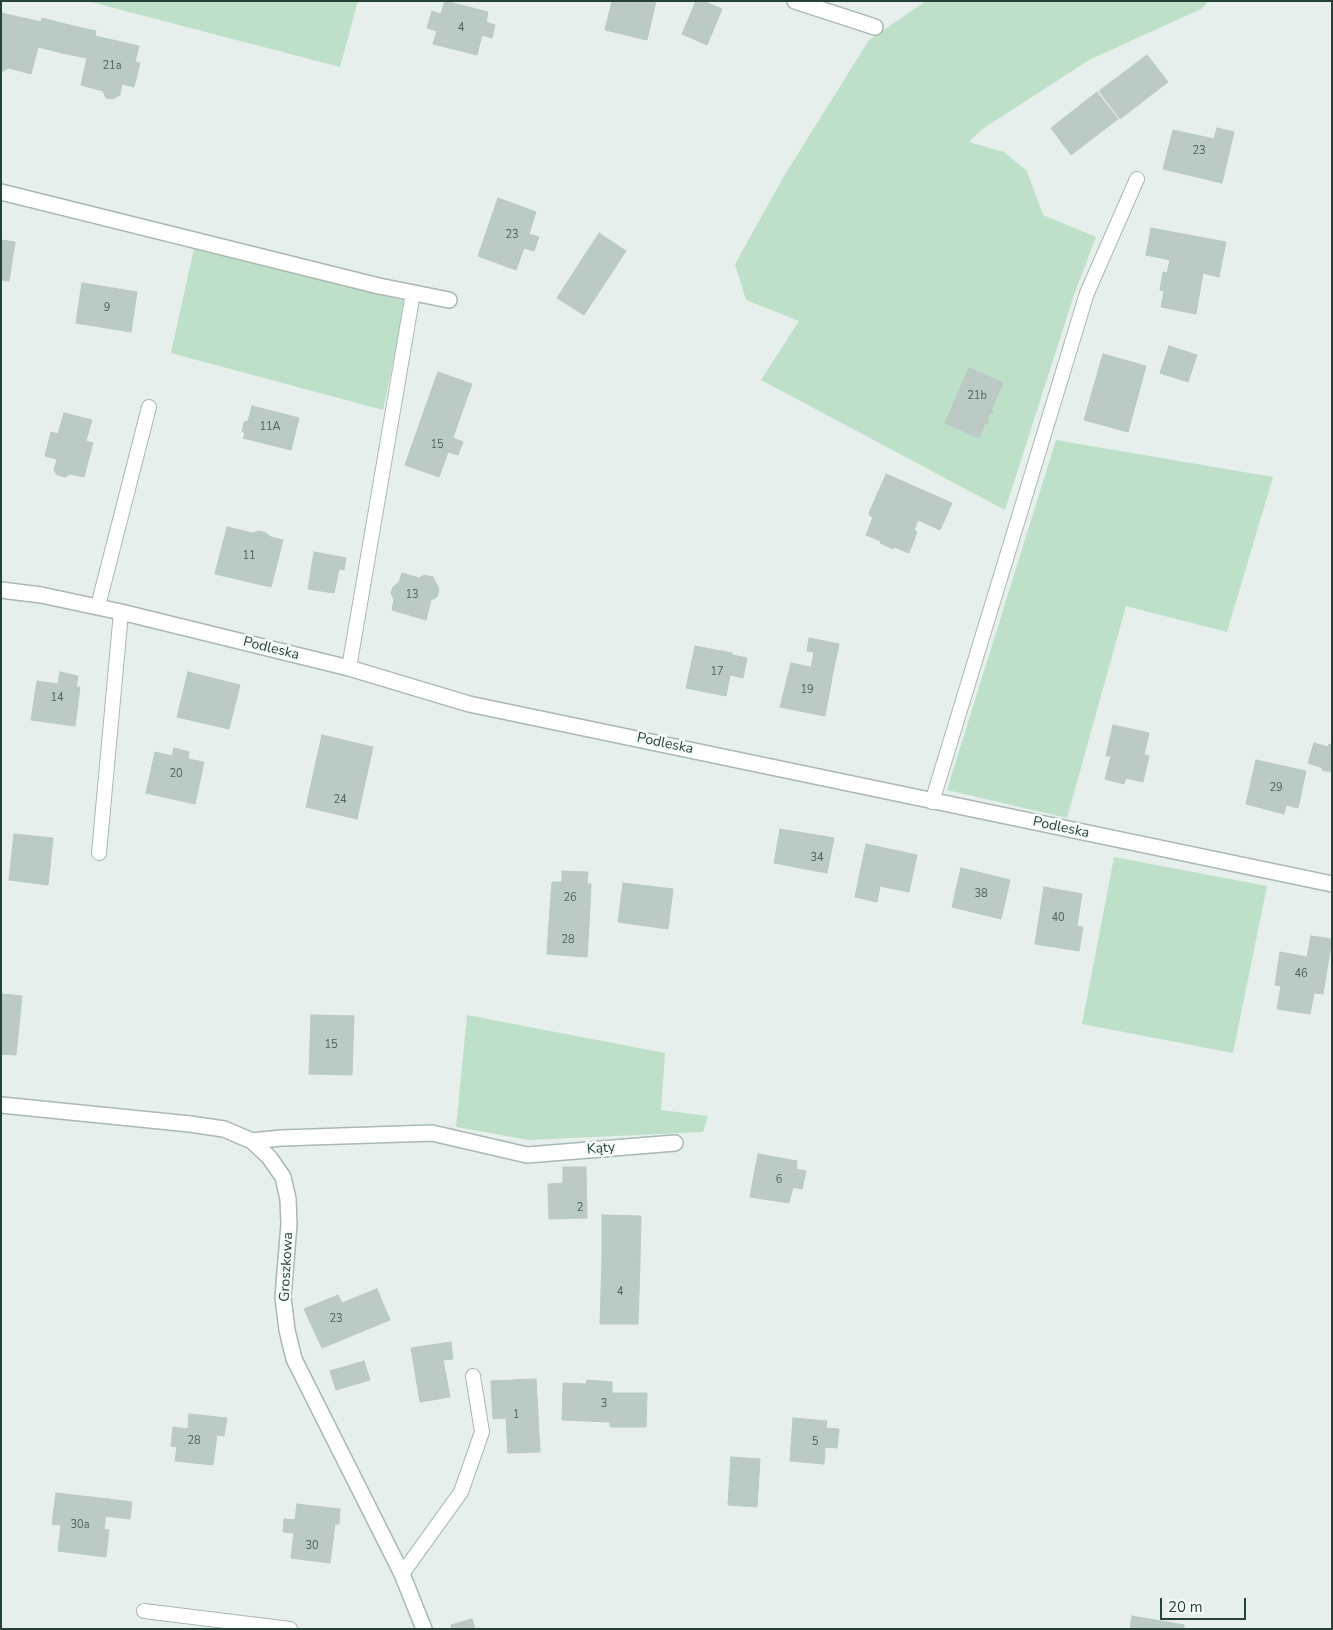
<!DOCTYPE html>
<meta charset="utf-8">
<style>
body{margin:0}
#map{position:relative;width:1333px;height:1630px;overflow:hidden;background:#e6efeb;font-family:"Nunito Sans",sans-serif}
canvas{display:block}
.frame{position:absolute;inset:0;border:2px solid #24423a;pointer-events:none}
.scale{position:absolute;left:1160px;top:1598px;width:86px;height:22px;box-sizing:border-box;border:2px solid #24423a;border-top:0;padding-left:6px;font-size:15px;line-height:18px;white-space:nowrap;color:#24423a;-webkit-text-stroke:4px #f7fbf9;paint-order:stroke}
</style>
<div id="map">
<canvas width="1333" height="1630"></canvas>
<div class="frame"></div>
<div class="scale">20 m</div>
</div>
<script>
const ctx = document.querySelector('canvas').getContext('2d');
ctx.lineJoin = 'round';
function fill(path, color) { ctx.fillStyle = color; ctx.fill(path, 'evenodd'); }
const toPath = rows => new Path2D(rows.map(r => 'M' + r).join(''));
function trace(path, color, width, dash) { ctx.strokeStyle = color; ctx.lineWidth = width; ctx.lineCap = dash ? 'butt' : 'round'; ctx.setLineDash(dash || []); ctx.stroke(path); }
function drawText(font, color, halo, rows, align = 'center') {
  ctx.font = font + ' "Nunito Sans",sans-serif'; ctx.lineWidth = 5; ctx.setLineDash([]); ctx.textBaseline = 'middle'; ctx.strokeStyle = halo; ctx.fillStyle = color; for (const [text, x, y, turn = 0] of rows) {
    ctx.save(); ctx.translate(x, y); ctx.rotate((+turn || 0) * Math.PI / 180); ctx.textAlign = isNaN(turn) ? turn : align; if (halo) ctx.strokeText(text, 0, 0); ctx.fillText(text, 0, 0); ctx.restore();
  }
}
const green = toPath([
 [87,1,358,1,340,67],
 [926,1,1209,1,1201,9,1089,60,981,130,969,142,1004,152,1027,171,1043,215,1096,237,1074,295,1005,510,761,380,799,321,746,300,735,264,784,176,869,40],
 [194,248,406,301,383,410,171,353],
 [1056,440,1273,477,1227,632,1126,606,1067,818,947,790],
 [1114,857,1267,886,1233,1053,1082,1024],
 [467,1015,665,1053,661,1110,708,1116,703,1132,529,1140,456,1127]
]);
const building = toPath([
 [445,1,488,12,486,22,495,25,492,38,482,35,477,55,433,44,437,31,427,28,432,11,441,14,445,1],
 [612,1,656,1,647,40,605,30,612,1],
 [696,1,703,1,722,9,707,45,682,34,696,1],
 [1,13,41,22,42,18,69,25,62,53,38,47,31,74,9,68,1,72,1,13],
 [69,25,96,31,95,36,139,46,135,62,140,63,134,87,122,84,120,95,113,99,106,98,103,91,81,85,87,58,62,53,69,25],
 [1147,55,1168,82,1120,119,1099,91,1147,55],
 [1097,92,1118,119,1071,155,1051,128,1097,92],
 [1217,128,1234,132,1222,183,1163,169,1173,130,1214,139,1217,128],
 [498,198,536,212,529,234,539,237,534,251,524,248,516,270,478,256,498,198],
 [1151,228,1226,242,1219,277,1203,273,1196,314,1161,307,1164,291,1160,290,1163,272,1167,273,1170,260,1146,255,1151,228],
 [599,233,626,251,584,315,557,298,599,233],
 [1,240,15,242,9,281,1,280,1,240],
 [82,283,137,292,131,332,76,323,82,283],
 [1169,346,1197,355,1188,382,1160,373,1169,346],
 [1103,354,1146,366,1128,432,1084,420,1103,354],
 [969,368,1003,383,991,410,993,410,992,413,990,412,987,420,989,421,987,424,985,423,979,438,945,423,969,368],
 [438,372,472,384,458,423,424,411,438,372],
 [252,406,299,418,291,450,243,438,245,434,242,431,244,422,248,421,252,406],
 [424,411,458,423,453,438,463,442,458,455,448,452,439,477,405,465,424,411],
 [64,413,92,420,86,441,93,443,84,477,70,474,65,477,57,475,54,470,57,459,45,456,51,432,58,434,64,413],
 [886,474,952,503,940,530,918,520,914,530,917,532,909,553,894,547,893,549,880,543,881,541,866,535,873,517,870,516,869,513,886,474],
 [227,527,252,533,259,531,266,533,271,537,283,540,271,587,215,574,227,527],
 [314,552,346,558,344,570,339,569,334,593,308,589,314,552],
 [402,573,419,578,424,575,433,577,439,589,437,597,431,600,426,620,392,610,394,600,391,593,393,587,399,582,402,573],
 [809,638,839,644,833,672,811,668,814,652,807,651,809,638],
 [695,646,732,653,732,655,747,658,743,678,730,675,726,696,686,688,695,646],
 [791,663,833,672,825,716,780,707,791,663],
 [60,672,78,676,76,687,80,687,75,726,31,720,37,681,58,684,60,672],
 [188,672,240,685,229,729,177,717,188,672],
 [1113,725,1149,733,1144,755,1149,756,1143,782,1126,778,1124,784,1105,779,1111,756,1106,756,1113,725],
 [322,735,373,747,357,819,306,807,322,735],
 [1314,743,1328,747,1329,744,1332,745,1332,772,1322,770,1323,768,1308,763,1314,743],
 [174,748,189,752,188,759,204,762,195,804,146,793,155,752,172,756,174,748],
 [1256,760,1306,771,1298,808,1286,805,1284,814,1246,804,1256,760],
 [780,829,834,838,827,873,774,863,780,829],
 [14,834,53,838,48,885,9,880,14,834],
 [866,844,917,855,909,892,880,886,877,902,855,897,866,844],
 [961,868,1010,880,1001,919,952,907,961,868],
 [562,871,588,872,587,884,591,884,589,925,549,923,552,882,562,882,562,871],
 [623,883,673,889,668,929,618,922,623,883],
 [1044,887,1082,894,1077,926,1083,927,1079,951,1035,944,1044,887],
 [549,923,589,925,587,957,547,954,549,923],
 [1311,936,1332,939,1323,994,1314,993,1310,1014,1277,1009,1281,986,1275,985,1280,952,1307,957,1311,936],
 [1,994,22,996,16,1055,1,1054,1,994],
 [311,1015,354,1016,352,1075,309,1074,311,1015],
 [758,1154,797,1161,796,1169,806,1171,802,1189,793,1187,789,1203,750,1197,758,1154],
 [563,1167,586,1167,587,1218,549,1219,548,1184,563,1183,563,1167],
 [602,1215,641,1216,640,1262,602,1261,602,1215],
 [602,1261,640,1262,638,1324,600,1324,602,1261],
 [377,1289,390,1320,368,1329,354,1298,377,1289],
 [338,1295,342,1303,354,1298,368,1329,322,1348,304,1309,338,1295],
 [451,1342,453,1359,443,1360,450,1397,420,1402,411,1348,451,1342],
 [364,1361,370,1380,336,1390,330,1371,364,1361],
 [536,1379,540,1452,508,1453,506,1418,493,1419,491,1381,536,1379],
 [587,1380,612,1382,612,1393,647,1393,646,1427,610,1427,610,1422,562,1420,563,1383,586,1384,587,1380],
 [189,1414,227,1418,224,1436,217,1435,213,1465,175,1461,177,1447,171,1446,173,1427,188,1429,189,1414],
 [793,1418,827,1421,826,1428,839,1429,837,1448,825,1447,824,1464,790,1461,793,1418],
 [731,1457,760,1459,757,1507,728,1505,731,1457],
 [56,1493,108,1499,104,1529,109,1530,106,1557,58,1551,61,1525,52,1524,56,1493],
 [108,1499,132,1502,130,1519,105,1516,108,1499],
 [297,1504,340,1509,339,1524,335,1524,330,1563,291,1558,294,1533,283,1532,284,1519,295,1520,297,1504],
 [1132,1616,1184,1625,1184,1629,1130,1629,1132,1616],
 [472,1619,475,1629,452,1629,451,1625,472,1619]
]);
const service = toPath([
 [98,606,149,407],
 [349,668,413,293],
 [932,802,1087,293,1137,179],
 [99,853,121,612],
 [402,1574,461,1492,482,1432,473,1376],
 [144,1611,290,1629]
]);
const minor = toPath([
 [795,1,875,27],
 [1,192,379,286,449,300],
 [1,590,41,595,121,612,349,668,469,704,1332,884],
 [1,1105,190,1124,224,1129,252,1141,269,1157,283,1177,288,1199,289,1224,283,1297,287,1330,294,1359,402,1574,424,1629],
 [252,1141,281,1138,432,1133,527,1155,675,1143]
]);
const numberNames = [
 ["4",461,28],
 ["21a",112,66],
 ["23",1199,151],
 ["23",512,235],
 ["9",107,308],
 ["21b",977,396],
 ["11A",270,427],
 ["15",437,445],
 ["11",249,556],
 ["13",412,595],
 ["17",717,672],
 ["19",807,690],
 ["14",57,698],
 ["20",176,774],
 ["29",1276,788],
 ["24",340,800],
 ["34",817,858],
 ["38",981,894],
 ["26",570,898],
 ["40",1058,918],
 ["28",568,940],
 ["46",1301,974],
 ["15",331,1045],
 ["6",779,1180],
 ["2",580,1208],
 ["4",620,1292],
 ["23",336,1319],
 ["3",604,1404],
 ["1",516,1415],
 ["28",194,1441],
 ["5",815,1442],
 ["30a",80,1525],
 ["30",312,1546]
];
const streetNames = [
 ["Podleska",271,649,14],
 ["Podleska",665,744,12],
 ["Podleska",1061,828,12],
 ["Kąty",601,1149,-5],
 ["Groszkowa",287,1267,-87]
];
fill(green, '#bfe0c8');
fill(building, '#bbcac4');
trace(building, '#b8c9c2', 1);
trace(service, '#a8b8b2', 16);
trace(minor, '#a8b8b2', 18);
trace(service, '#fff', 14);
trace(minor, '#fff', 15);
drawText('11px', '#4a645c', null, numberNames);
drawText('14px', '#24423a', '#f7fbf9', streetNames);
</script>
